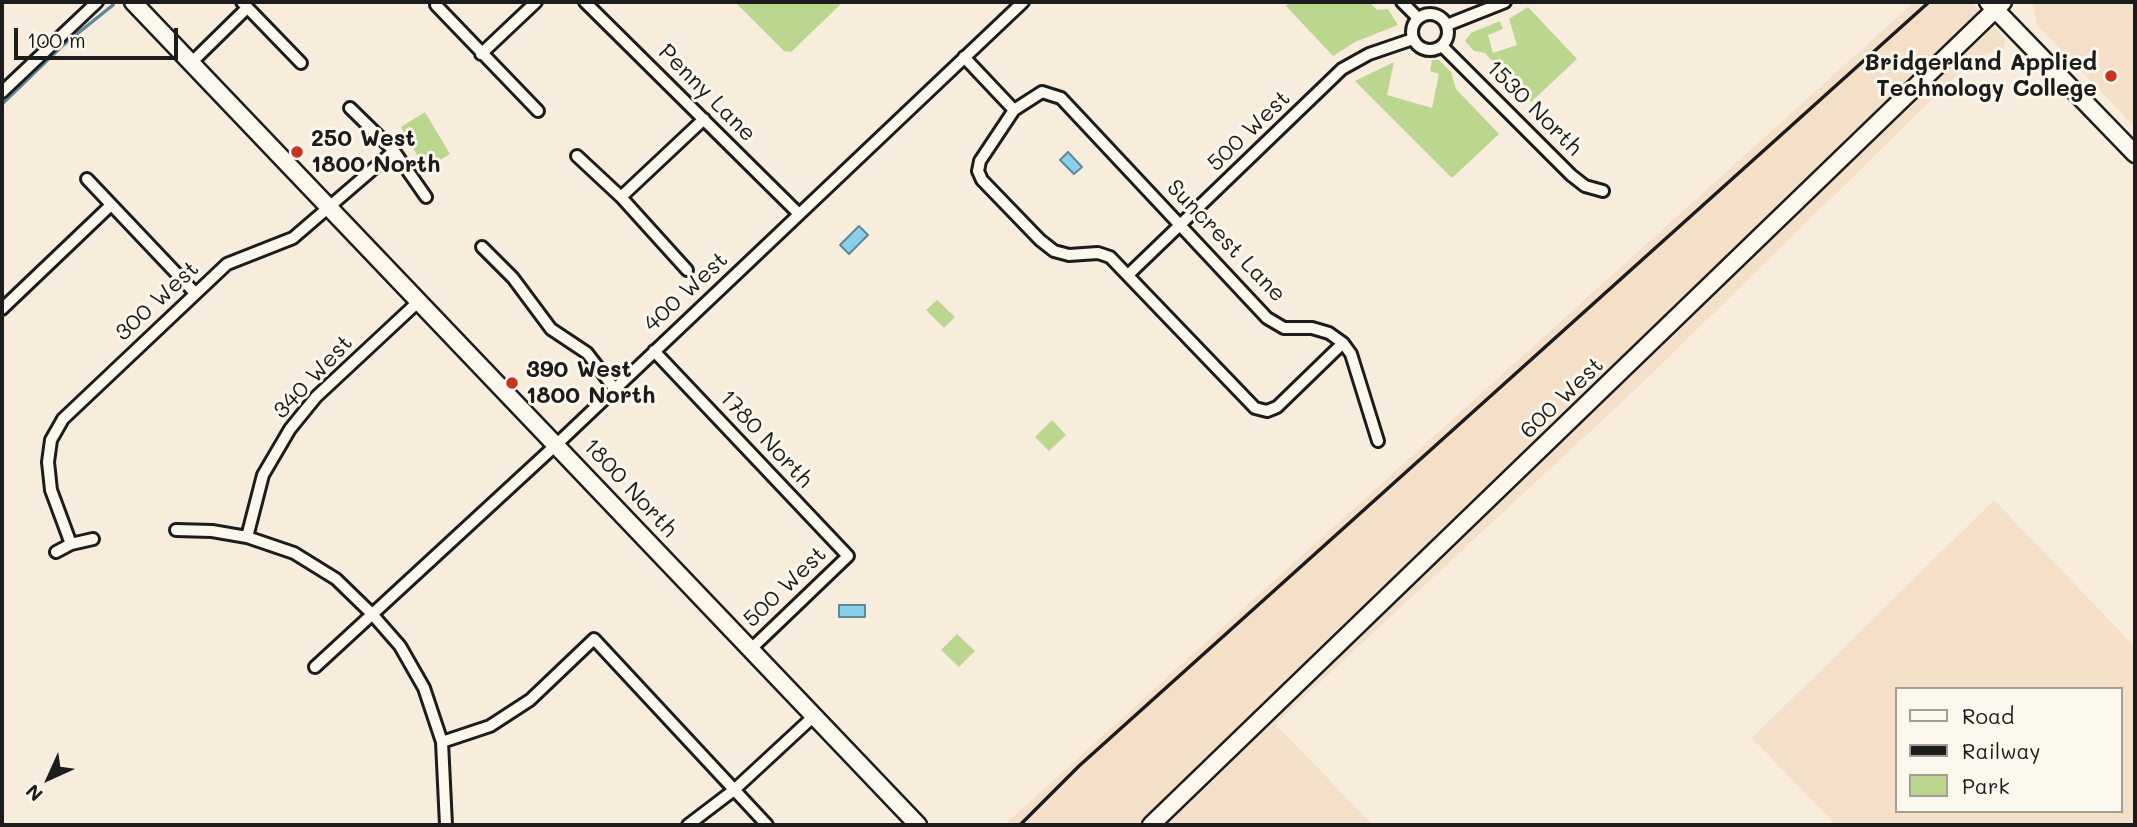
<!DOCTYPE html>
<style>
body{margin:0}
#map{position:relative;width:2137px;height:827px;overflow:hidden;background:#f8ecdc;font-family:Mali,sans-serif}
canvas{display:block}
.frame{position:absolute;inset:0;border:4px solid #1c1c1c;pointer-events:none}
.legend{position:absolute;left:1895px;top:687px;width:228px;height:126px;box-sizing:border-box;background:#fbf7ec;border:2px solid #a29f99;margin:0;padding:9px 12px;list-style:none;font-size:21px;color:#1c1c1c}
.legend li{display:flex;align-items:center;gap:14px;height:35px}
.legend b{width:35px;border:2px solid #a29f99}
.north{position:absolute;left:14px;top:743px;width:70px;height:70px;-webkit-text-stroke:5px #fbf7ec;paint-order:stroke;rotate:225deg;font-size:19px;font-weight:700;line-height:28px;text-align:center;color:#1c1c1c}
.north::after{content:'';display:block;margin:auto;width:24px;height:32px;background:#1c1c1c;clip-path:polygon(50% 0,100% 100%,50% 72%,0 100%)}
.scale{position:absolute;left:14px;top:28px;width:164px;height:32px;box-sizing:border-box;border:4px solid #1c1c1c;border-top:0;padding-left:9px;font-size:21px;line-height:24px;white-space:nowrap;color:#1c1c1c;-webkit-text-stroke:5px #fbf7ec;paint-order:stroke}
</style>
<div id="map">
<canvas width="2137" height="827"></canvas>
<div class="frame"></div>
<ul class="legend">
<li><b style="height:9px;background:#fbf7ec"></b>Road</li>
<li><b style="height:9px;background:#1c1c1c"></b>Railway</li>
<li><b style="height:19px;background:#bbd68e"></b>Park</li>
</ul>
<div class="north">N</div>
<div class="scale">100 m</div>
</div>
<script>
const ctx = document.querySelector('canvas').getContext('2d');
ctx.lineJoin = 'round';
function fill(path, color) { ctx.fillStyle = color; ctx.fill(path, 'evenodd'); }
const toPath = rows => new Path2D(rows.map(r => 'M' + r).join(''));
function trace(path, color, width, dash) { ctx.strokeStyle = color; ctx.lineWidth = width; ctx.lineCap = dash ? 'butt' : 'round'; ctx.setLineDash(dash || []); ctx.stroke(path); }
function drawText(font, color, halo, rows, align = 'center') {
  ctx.font = font + ' Mali,sans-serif'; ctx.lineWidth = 6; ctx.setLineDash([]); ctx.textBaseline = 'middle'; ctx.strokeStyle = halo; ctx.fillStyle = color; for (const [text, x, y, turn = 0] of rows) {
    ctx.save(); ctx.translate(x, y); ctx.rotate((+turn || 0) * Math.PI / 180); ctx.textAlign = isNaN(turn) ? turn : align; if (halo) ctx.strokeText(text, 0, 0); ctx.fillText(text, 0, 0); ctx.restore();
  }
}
const built = toPath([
 [1914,2,1971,2,2005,39,2003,55,1992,52,1982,56,1957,75,1635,390,1275,724,1373,825,1004,825],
 [2032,2,2135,2,2135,127,2037,25],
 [1994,500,2135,647,2135,825,1836,825,1752,738],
 [1897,689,2121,689,2121,811,1897,811]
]);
const green = toPath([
 [735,2,843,2,791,52,784,51],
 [1290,2,1369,2,1377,10,1388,9,1398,25,1355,42,1333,56,1286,6],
 [1528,7,1577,59,1531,102,1485,53,1474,51,1465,41,1471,33,1500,21,1503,29,1488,35,1493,53,1517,45,1509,19],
 [1432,60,1439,60,1451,72,1456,89,1499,134,1452,178,1355,81,1394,62,1387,95,1432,108,1439,74,1430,71],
 [425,112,450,154,425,169,401,127],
 [937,300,955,317,944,328,926,310],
 [1052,420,1066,435,1049,451,1035,437],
 [957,634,975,651,959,667,941,650]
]);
const water = toPath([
 [1068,152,1082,167,1074,174,1060,160,1068,152],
 [859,226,868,235,849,254,840,245,859,226],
 [839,605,865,605,865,617,839,617,839,605]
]);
const stream = toPath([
 [2,104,62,46,113,5]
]);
const street = toPath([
 [242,2,301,63],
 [585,2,799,214],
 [1402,2,1418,18],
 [436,5,538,111],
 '1412 32a18 18 0 1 1 36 0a18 18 0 1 1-36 0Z',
 [1447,25,1505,2],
 [1442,46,1571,175,1585,186,1603,191],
 [481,54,536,2],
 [964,57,1014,110],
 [191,63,247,8],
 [2,92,97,2],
 [350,108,394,151,426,197],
 [577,156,621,197,687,270],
 [87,179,195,293],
 [621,197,704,119],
 [482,247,513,278,551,329,587,353,614,388],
 [1128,275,1342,69,1369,54,1413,39],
 [2,309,111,205],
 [1343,343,1277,407,1267,411,1255,408,1110,257,1098,253,1069,255,1054,251,1040,240,982,180,978,171,980,161,1014,110,1042,92,1061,98,1267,318,1284,328,1312,328,1329,333,1343,343,1351,354,1378,441],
 [654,351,848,556,751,649],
 [176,530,212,531,247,537,294,553,336,579,372,614,400,646,424,688,442,742,446,825],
 [247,537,263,475,290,429,316,397,419,301],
 [71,544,51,490,48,462,51,440,63,419,227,264,293,238,394,151],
 [56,552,71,544,93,539],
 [315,667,557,444,1023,2],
 [442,742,490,726,530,700,594,639,767,825],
 [688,825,734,790,814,716]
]);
const secondary = toPath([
 [133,2,918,825],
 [1988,2,2135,154],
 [1151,825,2003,2]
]);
const rail = toPath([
 [1020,825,1079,766,1929,2]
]);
const markers = [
 [2111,76,7,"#c8321e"],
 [297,152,7,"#c8321e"],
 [512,383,7,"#c8321e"]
];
const poiNames = [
 ["Bridgerland Applied",2097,63,"right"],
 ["Technology College",2097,89,"right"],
 ["250 West",311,139],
 ["1800 North",311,165],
 ["390 West",526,370],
 ["1800 North",526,396]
];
const streetNames = [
 ["Penny Lane",707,93,45],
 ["1530 North",1534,108,45],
 ["500 West",1249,131,-44],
 ["Suncrest Lane",1226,241,46],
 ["400 West",686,292,-43],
 ["300 West",157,301,-43],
 ["340 West",313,377,-47],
 ["600 West",1562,398,-44],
 ["1780 North",766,439,47],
 ["1800 North",630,488,47],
 ["500 West",785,587,-44]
];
fill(built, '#f4dfc8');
fill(green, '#bbd68e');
fill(water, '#8ad0eb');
trace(water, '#5e8898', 2);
trace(stream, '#5e8898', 3.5);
trace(street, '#1c1c1c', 16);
trace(secondary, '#1c1c1c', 21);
trace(street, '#fbf7ec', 10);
trace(secondary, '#fbf7ec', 16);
trace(rail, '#1c1c1c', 3.5);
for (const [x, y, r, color] of markers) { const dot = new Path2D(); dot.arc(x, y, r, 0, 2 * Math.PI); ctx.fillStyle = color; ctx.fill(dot); trace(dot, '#fbf7ec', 2.5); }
drawText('bold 23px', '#1c1c1c', '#fbf7ec', poiNames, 'left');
drawText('23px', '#1c1c1c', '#fbf7ec', streetNames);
</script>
